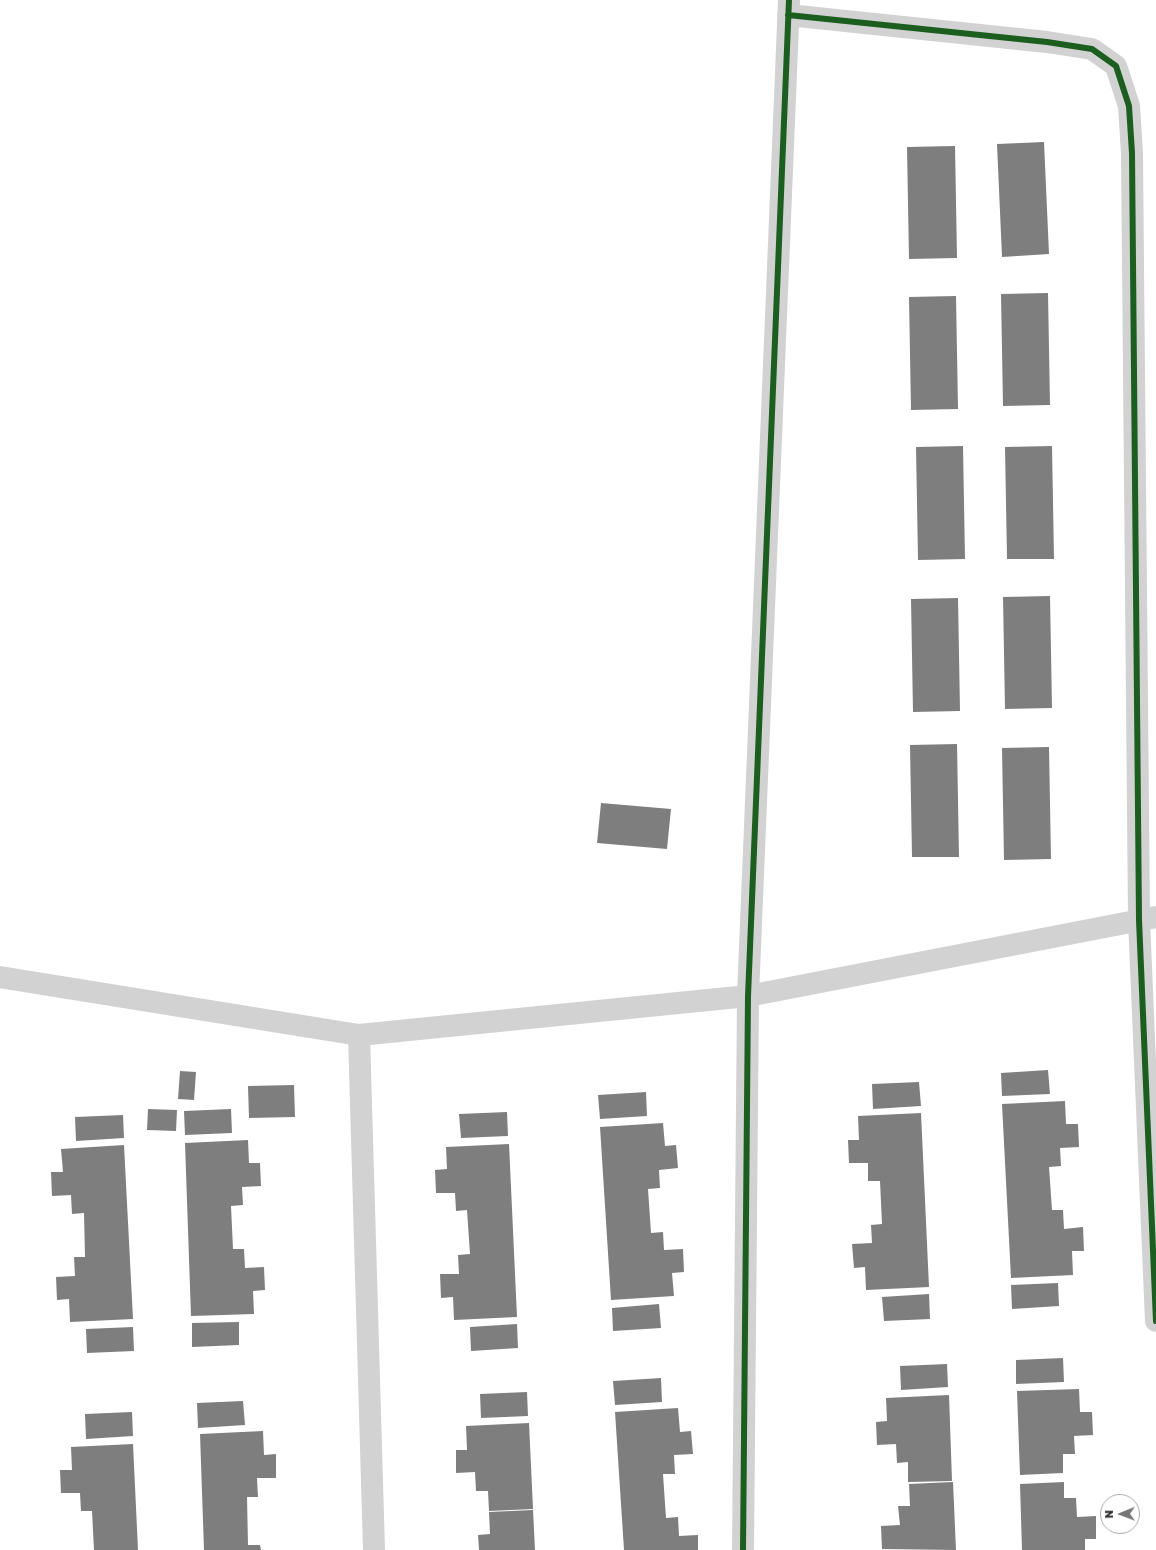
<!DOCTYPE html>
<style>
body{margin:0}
#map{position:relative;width:1156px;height:1550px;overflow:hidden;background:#fff;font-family:"Golos Text",sans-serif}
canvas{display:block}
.north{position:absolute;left:1100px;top:1494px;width:40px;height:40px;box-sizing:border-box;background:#fff;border:1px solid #ababab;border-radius:50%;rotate:269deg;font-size:11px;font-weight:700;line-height:16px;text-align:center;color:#2d2d2d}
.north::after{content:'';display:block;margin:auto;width:14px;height:18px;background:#767676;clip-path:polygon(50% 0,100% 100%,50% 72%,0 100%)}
</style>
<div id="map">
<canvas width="1156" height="1550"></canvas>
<div class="north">N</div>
</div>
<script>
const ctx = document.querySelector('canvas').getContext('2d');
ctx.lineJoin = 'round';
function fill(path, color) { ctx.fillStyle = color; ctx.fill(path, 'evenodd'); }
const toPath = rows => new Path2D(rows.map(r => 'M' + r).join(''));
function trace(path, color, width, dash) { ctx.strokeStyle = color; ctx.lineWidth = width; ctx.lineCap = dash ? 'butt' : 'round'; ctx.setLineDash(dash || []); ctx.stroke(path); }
const building = toPath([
 [1044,142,1049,254,1002,257,997,144],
 [955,146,957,258,909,259,907,147],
 [1048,293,1050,405,1003,406,1001,294],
 [956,296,958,409,911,410,909,297],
 [963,446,965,559,918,560,916,447],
 [1052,446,1054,559,1007,559,1005,447],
 [1050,596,1052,708,1005,709,1003,597],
 [958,598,960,711,913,712,911,599],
 [957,744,959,857,912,857,910,745],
 [1049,747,1051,859,1004,860,1002,748],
 [601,803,671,809,667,849,597,843],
 [1048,1070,1050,1094,1002,1096,1001,1073],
 [180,1071,196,1072,194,1100,178,1099],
 [919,1082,921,1106,873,1109,872,1084],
 [294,1085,295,1117,249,1118,248,1086],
 [646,1092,647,1116,600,1119,598,1095],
 [1065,1101,1066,1124,1078,1124,1079,1147,1060,1148,1061,1166,1049,1167,1052,1210,1063,1210,1064,1229,1083,1227,1084,1251,1072,1251,1073,1275,1011,1278,1002,1104],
 [148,1109,177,1110,176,1131,147,1130],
 [231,1109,232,1133,185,1135,184,1111],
 [507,1112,508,1136,461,1138,459,1114],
 [921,1113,929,1287,866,1290,865,1267,854,1268,852,1244,872,1243,871,1225,882,1224,880,1181,868,1181,868,1163,849,1163,848,1140,859,1140,858,1116],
 [123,1115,124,1138,76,1141,75,1117],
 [663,1123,665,1146,676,1145,678,1168,659,1170,660,1188,648,1189,651,1233,663,1232,664,1250,683,1249,684,1272,672,1273,674,1296,611,1300,600,1127],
 [248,1140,249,1163,260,1163,261,1186,242,1187,243,1205,231,1206,233,1249,244,1249,245,1268,264,1267,265,1290,253,1291,254,1314,191,1316,185,1143],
 [509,1144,517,1317,454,1320,453,1297,441,1298,440,1274,459,1274,458,1255,470,1254,467,1210,456,1211,455,1193,436,1193,435,1170,447,1169,446,1147],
 [124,1145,133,1319,70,1322,69,1299,57,1300,56,1277,75,1276,74,1257,85,1257,84,1213,72,1214,71,1195,52,1196,51,1172,63,1172,61,1149],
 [1058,1283,1059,1306,1012,1309,1011,1285],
 [929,1294,930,1319,884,1321,882,1297],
 [659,1304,661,1328,613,1331,612,1308],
 [239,1322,239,1345,192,1347,192,1323],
 [517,1324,518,1348,471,1351,470,1327],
 [133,1327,134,1351,87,1353,86,1329],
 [1063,1358,1064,1382,1016,1384,1016,1360],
 [947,1364,948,1387,901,1390,900,1366],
 [661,1378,662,1402,615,1405,613,1381],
 [1079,1389,1080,1412,1092,1412,1093,1435,1074,1436,1075,1454,1063,1454,1063,1473,1020,1475,1017,1391],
 [527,1392,528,1416,481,1418,480,1394],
 [949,1395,952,1481,908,1482,908,1462,897,1463,896,1444,877,1445,876,1422,887,1421,886,1398],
 [243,1401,245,1425,198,1428,197,1403],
 [678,1408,680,1432,691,1431,693,1454,674,1455,675,1474,663,1474,666,1518,678,1517,679,1536,698,1535,698,1550,624,1550,615,1412],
 [132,1412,133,1436,86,1439,85,1414],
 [529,1423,533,1509,489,1511,488,1491,476,1491,475,1472,456,1473,456,1450,467,1450,466,1426],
 [263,1431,264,1455,276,1454,276,1478,257,1478,258,1497,247,1497,248,1545,260,1545,261,1550,204,1550,200,1434],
 [133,1444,138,1550,94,1550,92,1511,81,1511,80,1493,61,1493,60,1470,72,1470,71,1447],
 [953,1482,956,1550,882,1549,881,1526,900,1525,898,1506,910,1506,909,1484],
 [1064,1482,1064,1498,1076,1498,1077,1517,1096,1516,1096,1539,1085,1539,1085,1550,1022,1550,1020,1484],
 [533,1510,535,1550,479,1550,478,1535,490,1534,489,1512]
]);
const minor = toPath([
 [788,15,1047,42,1092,49,1116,66,1129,106,1132,153,1139,920,1156,1321],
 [0,977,359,1035,748,996,1156,917],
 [359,1035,374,1550],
 [743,1550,748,996,789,0]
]);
const cycleway = toPath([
 [788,15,1047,42,1092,49,1116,66,1129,106,1132,153,1139,920,1156,1321],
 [743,1550,748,996,789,0]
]);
fill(building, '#7e7e7e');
trace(minor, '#d2d2d2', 22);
trace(cycleway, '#1b5e20', 6);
</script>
